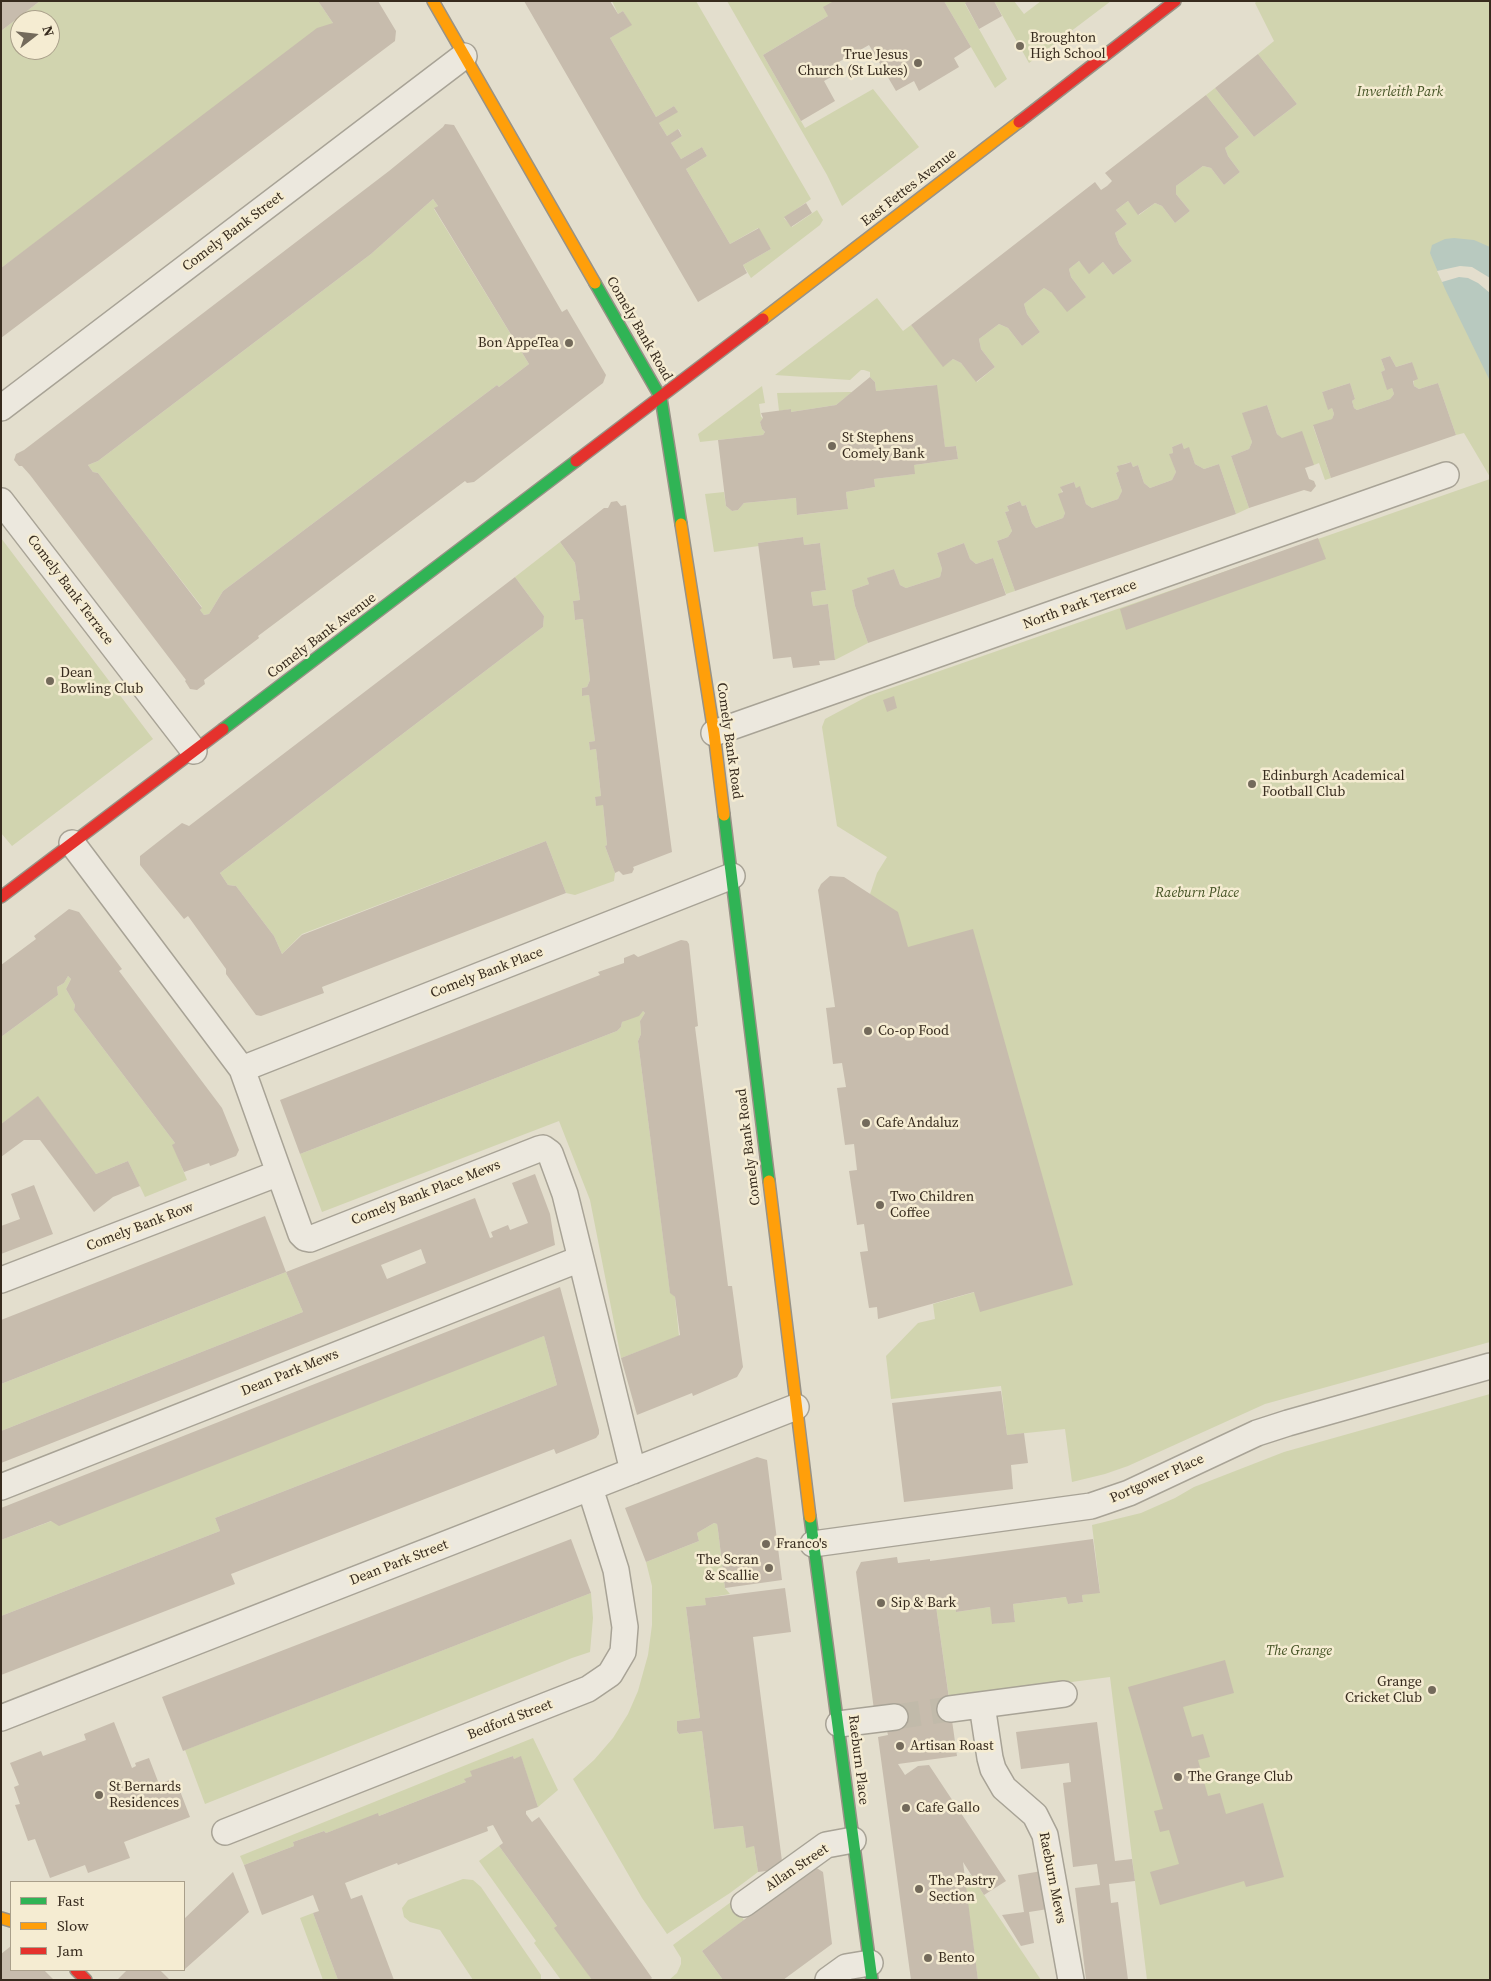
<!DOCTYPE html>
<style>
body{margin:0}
#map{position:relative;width:1491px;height:1981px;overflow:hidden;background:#e3decd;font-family:"Source Serif 4",serif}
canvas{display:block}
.frame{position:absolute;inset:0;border:2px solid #372b1e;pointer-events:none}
.legend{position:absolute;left:10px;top:1881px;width:175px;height:90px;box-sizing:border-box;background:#f5ecd2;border:1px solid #a99f8a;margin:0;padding:6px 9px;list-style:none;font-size:15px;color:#372b1e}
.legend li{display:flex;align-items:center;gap:10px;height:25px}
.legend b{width:25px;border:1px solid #a99f8a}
.north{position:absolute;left:10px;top:10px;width:50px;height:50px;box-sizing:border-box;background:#f5ecd2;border:1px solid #a99f8a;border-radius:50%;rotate:74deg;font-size:14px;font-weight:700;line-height:20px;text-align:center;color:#372b1e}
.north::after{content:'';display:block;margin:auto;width:18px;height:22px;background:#736a5b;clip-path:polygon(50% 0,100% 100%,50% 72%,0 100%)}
</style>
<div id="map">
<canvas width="1491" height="1981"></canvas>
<div class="frame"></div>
<ul class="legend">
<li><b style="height:6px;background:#30b455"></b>Fast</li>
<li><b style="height:6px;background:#ff9f0a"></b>Slow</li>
<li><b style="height:6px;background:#e5322d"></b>Jam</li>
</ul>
<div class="north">N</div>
</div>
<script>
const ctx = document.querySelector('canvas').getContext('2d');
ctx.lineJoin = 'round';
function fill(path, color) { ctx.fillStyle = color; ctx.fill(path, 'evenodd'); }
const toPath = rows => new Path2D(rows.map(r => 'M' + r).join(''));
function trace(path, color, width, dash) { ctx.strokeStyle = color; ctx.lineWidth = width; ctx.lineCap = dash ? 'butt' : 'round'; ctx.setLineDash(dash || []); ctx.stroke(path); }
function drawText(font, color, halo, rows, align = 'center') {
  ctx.font = font + ' "Source Serif 4",serif'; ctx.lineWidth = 5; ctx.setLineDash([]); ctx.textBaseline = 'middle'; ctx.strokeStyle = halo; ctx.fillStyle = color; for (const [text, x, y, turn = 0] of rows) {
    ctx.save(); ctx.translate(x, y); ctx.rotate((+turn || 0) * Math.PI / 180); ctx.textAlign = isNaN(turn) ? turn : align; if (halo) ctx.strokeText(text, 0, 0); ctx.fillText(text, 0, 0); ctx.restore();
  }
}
const green = toPath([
 [40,1,318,1,333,23,1,268,1,31],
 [20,20,50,20,50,50,20,50],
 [612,1,696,1,811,199,784,218,792,227,817,210,823,220,820,225,751,278,743,265,771,249,758,228,730,244,686,169,707,156,702,147,681,159,671,143,682,136,679,129,667,136,659,123,677,111,674,106,656,117,610,38,631,25,623,11,618,14],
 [727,1,834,1,828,16,763,55,805,128,873,89,919,147,842,206,827,175],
 [944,1,968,1,965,4,1007,79,995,88],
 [994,1,1014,1,1024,14,1041,1,1111,1,1029,63],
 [1257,1,1490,1,1490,477,1464,433,1456,435,1438,383,1419,389,1414,386,1412,362,1396,367,1390,356,1381,359,1385,370,1381,372,1387,389,1392,388,1394,394,1390,399,1357,410,1354,408,1352,401,1355,399,1350,383,1322,392,1328,409,1332,408,1334,414,1332,419,1313,426,1331,478,1325,480,1319,463,1314,465,1277,434,1267,405,1243,413,1252,442,1249,449,1231,456,1249,508,1236,514,1219,464,1204,469,1195,464,1189,448,1184,449,1182,443,1172,447,1173,453,1170,454,1176,472,1172,480,1150,488,1144,483,1138,465,1133,467,1131,462,1124,464,1118,466,1119,471,1116,473,1122,491,1118,499,1092,508,1086,504,1080,487,1076,488,1074,482,1068,484,1061,487,1065,513,1063,518,1036,528,1032,523,1026,505,1022,506,1020,501,1014,503,1007,506,1009,511,1005,512,1012,531,1008,537,997,541,1015,591,1006,594,993,558,976,564,970,559,964,543,937,553,942,569,940,577,906,588,900,585,894,569,868,578,869,584,852,590,855,606,868,643,835,660,828,604,813,606,811,592,826,590,820,543,804,545,803,537,758,543,759,546,714,552,705,494,724,492,726,506,732,511,738,510,744,503,796,498,798,515,848,509,846,492,875,487,874,479,914,474,914,465,958,459,956,446,945,447,936,385,876,391,875,382,870,377,870,372,864,370,861,370,850,380,775,375,877,298,903,331,911,325,943,366,953,359,961,363,977,382,995,367,981,349,979,339,999,324,1008,328,1022,346,1040,332,1027,314,1024,304,1044,288,1052,293,1086,297,1071,277,1069,269,1079,261,1089,273,1103,262,1113,275,1132,261,1119,244,1115,233,1127,224,1116,210,1128,201,1139,215,1155,203,1162,206,1175,223,1190,211,1176,194,1176,186,1203,166,1211,168,1224,185,1240,172,1228,156,1225,148,1239,137,1206,95,1215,88,1254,137,1297,104,1258,54,1274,41,1255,3],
 [433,199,438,206,434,209,529,364,499,387,497,385,223,591,209,614,204,615,200,610,202,607,149,539,98,473,93,472,88,465,98,461,371,254],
 [762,386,765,403,759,404,761,417,763,418,760,422,762,429,765,432,763,435,700,442,698,434],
 [852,392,836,405,791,412,791,409,779,411,777,393],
 [1490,479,1490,1342,1265,1404,1128,1466,1105,1474,1072,1482,1065,1429,1007,1435,1001,1386,891,1399,886,1356,918,1323,935,1319,933,1304,1003,1284,870,894,877,873,887,857,837,826,822,727,825,719,868,696],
 [1,538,153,739,12,846,1,833],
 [560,542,575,563,580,600,573,601,574,610,575,620,583,619,590,680,587,687,582,688,582,696,589,695,590,701,595,741,589,742,590,750,596,749,601,796,595,798,596,805,603,805,607,845,605,846,615,873,614,881,575,895,566,893,546,841,302,934,282,954,274,936,236,886,228,885,220,873,543,627,544,616,515,577],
 [68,976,71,979,66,989,75,1005,74,1010,175,1143,173,1145,187,1180,145,1197,128,1161,96,1174,38,1097,1,1124,1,1037,58,995,57,987,64,983],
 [643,1011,645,1013,640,1021,641,1034,638,1041,670,1292,675,1297,679,1336,621,1358,590,1200,559,1121,322,1212,300,1154,617,1031,621,1027,622,1022],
 [286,1272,303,1312,1,1431,1,1384],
 [544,1336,557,1385,215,1518,220,1531,1,1616,1,1540],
 [1490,1394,1490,1980,1147,1980,1110,1677,949,1698,936,1606,939,1601,947,1606,955,1605,956,1612,990,1607,993,1624,1015,1621,1013,1604,1067,1597,1068,1604,1083,1602,1082,1595,1100,1592,1092,1525,1141,1513,1175,1498,1194,1487,1284,1452],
 [714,1523,717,1524,718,1530,725,1588,730,1594,706,1598,706,1605,686,1607,700,1718,677,1721,677,1731,679,1734,702,1731,714,1829,743,1826,746,1847,754,1846,758,1872,730,1893,667,1934,642,1898,573,1779,594,1760,613,1738,628,1714,638,1691,648,1655,652,1625,652,1586,646,1562,699,1541,697,1533],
 [591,1593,593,1618,590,1652,572,1658,205,1804,185,1750],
 [533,1738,558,1790,538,1807,521,1757,514,1759,513,1756,471,1771,472,1776,465,1779,466,1782,379,1816,378,1814,326,1833,324,1831,293,1842,294,1846,244,1865,240,1856],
 [499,1846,557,1926,592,1980,561,1980,534,1943,536,1941,479,1861],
 [971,1875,984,1895,1041,1980,978,1980,964,1876],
 [463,1879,473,1880,481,1887,541,1975,541,1980,473,1980,440,1930,410,1922,404,1917,402,1908,408,1900],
 [731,1902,744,1920,702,1951,723,1980,669,1980,677,1973,681,1964,681,1958,673,1945],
 [313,1913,338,1980,323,1980,300,1918]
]);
const water = toPath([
 [1454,238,1474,240,1490,247,1490,381,1445,289,1430,253,1432,245,1445,239]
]);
const pier = toPath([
 [1460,266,1472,267,1490,278,1490,293,1478,283,1468,278,1459,277,1442,282,1437,271]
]);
const building = toPath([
 [1,1,40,1,1,31],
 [318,1,378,1,396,31,395,41,1,338,1,268,317,28,333,23],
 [524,1,610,1,618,14,623,11,632,25,610,38,656,117,674,106,678,112,659,123,667,136,678,129,682,136,671,143,681,159,702,147,707,156,686,169,730,244,759,228,771,249,743,265,747,273,698,302],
 [834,1,944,1,971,47,954,58,959,67,919,91,914,81,896,91,869,45,828,68,833,76,824,81,835,101,801,121,763,55,828,16,823,7],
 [968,1,994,1,1002,16,979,29,965,3],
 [1258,54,1297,104,1254,137,1215,88],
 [1206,95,1239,137,1225,148,1228,156,1240,172,1224,185,1211,168,1203,166,1176,186,1176,194,1190,211,1175,223,1162,206,1155,203,1138,215,1128,201,1116,210,1127,224,1115,233,1119,244,1132,261,1113,275,1103,262,1089,274,1079,261,1069,269,1071,277,1086,297,1067,312,1052,293,1044,288,1024,304,1027,314,1040,332,1022,346,1008,328,999,324,979,339,981,349,995,367,976,382,961,363,953,359,943,367,911,325,1095,182,1101,190,1107,186,1112,181,1105,173],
 [445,124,454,125,562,312,567,309,606,375,603,383,474,482,467,483,465,481,258,636,259,638,204,680,205,684,197,690,190,689,185,681,186,680,30,475,22,466,19,466,14,460,16,454,24,450,389,171,443,127],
 [433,199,438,206,434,208,529,364,499,387,497,385,223,591,209,614,204,615,200,610,202,608,149,539,98,473,93,472,88,465,98,461,371,254],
 [806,203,812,213,791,227,784,217],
 [1390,356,1396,367,1412,362,1418,379,1413,381,1414,386,1419,389,1438,383,1456,435,1331,478,1313,425,1332,419,1334,414,1332,408,1328,410,1322,392,1350,383,1355,399,1352,401,1354,408,1357,410,1390,399,1394,394,1392,388,1387,390,1381,372,1385,370,1381,359],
 [870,377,875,382,876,391,937,385,945,447,956,446,958,459,914,465,915,474,874,479,875,487,846,492,848,509,797,515,796,498,744,503,738,510,732,511,726,506,718,440,763,435,765,432,762,429,760,422,763,418,761,413,791,409,791,412,836,405],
 [1267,405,1277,434,1282,438,1302,431,1314,465,1305,468,1309,479,1314,481,1316,486,1311,492,1304,490,1249,508,1231,456,1249,449,1252,442,1242,413],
 [1182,443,1184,449,1189,447,1195,464,1204,469,1219,464,1236,514,1015,591,997,541,1008,537,1012,531,1005,512,1009,511,1007,506,1020,501,1022,506,1026,505,1032,523,1036,528,1063,518,1065,513,1058,494,1063,492,1060,487,1068,484,1074,482,1076,488,1080,486,1086,504,1092,508,1118,499,1122,491,1116,473,1119,471,1117,466,1125,464,1131,462,1133,467,1138,465,1144,483,1150,488,1172,480,1176,472,1169,454,1173,453,1172,447],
 [617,501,621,506,626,505,672,852,633,867,634,869,632,873,623,875,619,871,615,873,605,846,607,845,603,805,596,806,595,797,601,796,596,749,590,750,589,742,595,741,589,695,582,696,582,688,587,687,590,680,583,619,575,620,574,610,573,601,580,600,575,563,560,542,604,508,608,508,611,502],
 [803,537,804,545,820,543,826,590,811,592,813,606,828,604,835,660,819,661,820,665,793,668,791,657,773,659,758,543],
 [1318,538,1326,559,1126,630,1120,609],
 [964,543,970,559,976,564,993,558,1006,595,868,643,855,606,852,590,869,584,867,578,894,569,900,585,906,588,940,577,942,569,937,553],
 [515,577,544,616,543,627,220,873,228,885,236,886,274,936,282,954,302,935,546,841,566,893,322,987,324,993,261,1016,256,1015,226,974,226,969,188,916,184,919,140,865,140,856,182,823,189,826],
 [894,696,897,708,887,712,883,700],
 [830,876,844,877,898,912,908,947,973,929,1073,1285,980,1312,974,1292,878,1319,877,1307,869,1308,860,1252,868,1251,864,1224,857,1225,849,1171,857,1170,854,1144,845,1145,837,1088,846,1087,842,1063,833,1064,826,1008,835,1007,818,890,821,884],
 [69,909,79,912,122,969,119,971,222,1108,239,1150,236,1156,210,1166,209,1163,184,1172,172,1145,175,1143,74,1010,75,1005,66,989,71,979,68,976,64,983,57,987,58,995,1,1037,1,965,36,939,34,936],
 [681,940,687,941,689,944,698,1026,695,1027,699,1058,728,1286,732,1286,743,1367,737,1377,693,1396,692,1393,637,1415,621,1358,680,1335,675,1297,670,1293,638,1041,641,1034,640,1021,645,1013,643,1011,639,1016,622,1022,621,1027,617,1031,300,1154,280,1100,600,975,598,972,624,963,624,958,634,954,638,957],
 [38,1096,96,1174,128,1161,140,1186,113,1197,94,1212,40,1140,24,1140,1,1157,1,1124],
 [535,1174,550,1214,555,1245,1,1463,1,1431,303,1312,286,1272,475,1198,490,1238,493,1237,491,1232,508,1225,510,1230,528,1223,512,1183],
 [421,1249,426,1263,387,1279,381,1265],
 [34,1185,53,1234,1,1254,1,1226,20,1219,11,1194],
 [265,1216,286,1272,1,1384,1,1320],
 [560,1287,599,1430,599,1434,596,1438,556,1454,554,1449,231,1574,235,1584,1,1675,1,1616,220,1531,215,1518,557,1385,544,1336,59,1526,51,1521,1,1540,1,1508],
 [1001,1391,1007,1435,1024,1433,1028,1463,1011,1465,1013,1489,904,1502,892,1403],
 [757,1457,767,1460,782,1580,725,1588,718,1530,717,1524,714,1523,697,1533,699,1541,646,1562,625,1508],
 [571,1539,591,1593,183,1751,162,1697],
 [1093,1539,1100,1593,1082,1595,1083,1602,1068,1604,1066,1597,1013,1604,1015,1622,992,1624,990,1607,956,1612,955,1605,947,1606,939,1601,936,1606,957,1756,898,1764,905,1775,918,1766,929,1765,1006,1881,984,1895,963,1862,978,1980,911,1980,878,1737,888,1735,886,1727,874,1710,856,1572,861,1562,897,1557,898,1563,930,1559,930,1561],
 [785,1588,791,1632,753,1637,783,1869,758,1872,754,1846,746,1848,743,1826,714,1829,702,1731,679,1734,677,1731,677,1721,700,1718,686,1607,706,1605,705,1598],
 [1225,1660,1234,1693,1183,1707,1192,1737,1203,1734,1210,1757,1198,1760,1208,1796,1220,1793,1226,1814,1263,1803,1284,1877,1246,1887,1244,1881,1160,1905,1150,1872,1179,1864,1169,1830,1160,1832,1154,1811,1163,1809,1128,1687],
 [114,1722,132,1768,136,1766,135,1763,149,1758,159,1784,175,1778,190,1817,124,1842,130,1858,88,1873,85,1865,50,1878,35,1839,28,1841,15,1805,20,1804,14,1787,19,1785,10,1763,41,1751,43,1756,86,1740,84,1734],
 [1097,1722,1115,1861,1132,1859,1135,1881,1109,1884,1111,1903,1118,1902,1128,1980,1086,1980,1075,1888,1100,1885,1097,1864,1073,1867,1063,1783,1071,1782,1069,1763,1021,1769,1016,1732],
 [513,1756,514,1759,521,1756,538,1807,526,1811,526,1814,532,1822,539,1817,652,1978,650,1980,592,1980,554,1928,557,1926,499,1846,503,1843,493,1825,487,1827,488,1831,398,1865,397,1863,345,1883,351,1899,362,1895,394,1980,338,1980,313,1913,319,1911,313,1895,262,1915,244,1865,294,1846,293,1842,324,1831,326,1833,378,1813,379,1816,466,1782,464,1779,472,1776,470,1771],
 [815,1867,823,1872,832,1944,783,1980,723,1980,702,1951],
 [1042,1871,1048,1909,1029,1912,1034,1943,1021,1946,1002,1915,1024,1912,1018,1875],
 [233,1872,249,1912,185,1969,184,1919],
 [11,1946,11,1970,44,1970,54,1980,1,1980,1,1954],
 [127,1970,160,1970,170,1980,117,1980]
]);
const streetTunnel = toPath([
 [895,1717,950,1709]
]);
const street = toPath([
 [1,408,464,56],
 [1,501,194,751],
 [714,733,1446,475],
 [72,843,242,1069,301,1234,305,1238,310,1239,539,1149,543,1148,550,1153,565,1194,633,1471],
 [242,1069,732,876],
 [1,1280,279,1173],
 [1,1487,580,1259],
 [813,1544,1091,1506,1129,1493,1257,1433,1288,1423,1490,1366],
 [982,1705,990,1758,993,1769,1004,1788,1035,1815,1045,1835,1071,1980],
 [950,1709,1064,1694],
 [1,1718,796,1407],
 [839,1724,895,1717],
 [225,1832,588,1689,610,1674,623,1652,625,1627,616,1570,590,1488],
 [744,1904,826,1845,853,1840],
 [828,1980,846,1967,870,1963]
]);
const fast = toPath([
 [595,283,661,398,681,524],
 [223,729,576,461],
 [724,815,769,1181],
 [810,1517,872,1980]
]);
const slow = toPath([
 [433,1,595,283],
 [763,319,1019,122],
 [681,524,714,733,724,815],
 [769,1181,810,1517],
 [1,1918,11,1921]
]);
const jam = toPath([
 [1019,122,1175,1],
 [576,461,763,319],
 [1,897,223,729],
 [76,1970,86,1980]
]);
const markers = [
 [1020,46,5,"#736a5b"],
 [918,63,5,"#736a5b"],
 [569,343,5,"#736a5b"],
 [832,446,5,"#736a5b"],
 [50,681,5,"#736a5b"],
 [1252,784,5,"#736a5b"],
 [868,1031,5,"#736a5b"],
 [866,1123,5,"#736a5b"],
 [880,1205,5,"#736a5b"],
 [766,1544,5,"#736a5b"],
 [769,1568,5,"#736a5b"],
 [881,1603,5,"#736a5b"],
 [1432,1690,5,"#736a5b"],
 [900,1746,5,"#736a5b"],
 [1178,1777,5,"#736a5b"],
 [99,1795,5,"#736a5b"],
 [906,1808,5,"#736a5b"],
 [919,1889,5,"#736a5b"],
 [928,1958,5,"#736a5b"]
];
const poiNames = [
 ["Broughton",1030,38],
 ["High School",1030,54],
 ["True Jesus",908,55,"right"],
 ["Church (St Lukes)",908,71,"right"],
 ["Bon AppeTea",559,343,"right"],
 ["St Stephens",842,438],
 ["Comely Bank",842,454],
 ["Dean",60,673],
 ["Bowling Club",60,689],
 ["Edinburgh Academical",1262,776],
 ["Football Club",1262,792],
 ["Co-op Food",878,1031],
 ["Cafe Andaluz",876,1123],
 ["Two Children",890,1197],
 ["Coffee",890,1213],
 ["Franco's",776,1544],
 ["The Scran",759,1560,"right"],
 ["& Scallie",759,1576,"right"],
 ["Sip & Bark",891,1603],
 ["Grange",1422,1682,"right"],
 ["Cricket Club",1422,1698,"right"],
 ["Artisan Roast",910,1746],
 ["The Grange Club",1188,1777],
 ["St Bernards",109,1787],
 ["Residences",109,1803],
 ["Cafe Gallo",916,1808],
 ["The Pastry",929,1881],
 ["Section",929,1897],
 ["Bento",938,1958]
];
const parkNames = [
 ["Inverleith Park",1400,92],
 ["Raeburn Place",1197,893],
 ["The Grange",1299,1651]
];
const streetNames = [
 ["East Fettes Avenue",909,188,-38],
 ["Comely Bank Street",233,232,-37],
 ["Comely Bank Road",639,329,60],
 ["Comely Bank Terrace",70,590,53],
 ["North Park Terrace",1080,605,-20],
 ["Comely Bank Avenue",322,636,-37],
 ["Comely Bank Road",729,741,82],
 ["Comely Bank Place",487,973,-21],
 ["Comely Bank Road",749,1147,-97],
 ["Comely Bank Place Mews",426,1193,-21],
 ["Comely Bank Row",140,1227,-21],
 ["Dean Park Mews",290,1373,-22],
 ["Portgower Place",1157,1479,-24],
 ["Dean Park Street",399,1563,-21],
 ["Bedford Street",510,1720,-21],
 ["Raeburn Place",858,1760,83],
 ["Allan Street",797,1868,-34],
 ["Raeburn Mews",1052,1878,79]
];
fill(green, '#d1d4af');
fill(water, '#b8c9bf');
fill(pier, '#e3decd');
fill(building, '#c7bcad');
trace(streetTunnel, '#c1baaa', 25, [25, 12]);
trace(street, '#a8a396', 28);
trace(fast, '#989286', 14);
trace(slow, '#989286', 14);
trace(jam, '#989286', 14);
trace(street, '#ece8de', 25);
trace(fast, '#30b455', 11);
trace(slow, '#ff9f0a', 11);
trace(jam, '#e5322d', 11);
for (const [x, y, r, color] of markers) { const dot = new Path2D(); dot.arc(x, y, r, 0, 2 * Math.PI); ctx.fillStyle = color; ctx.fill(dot); trace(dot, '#f5ecd2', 2); }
drawText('14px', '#372b1e', '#f5ecd2', poiNames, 'left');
drawText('italic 14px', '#455325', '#f5ecd2', parkNames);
drawText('14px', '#372b1e', '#f5ecd2', streetNames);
</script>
